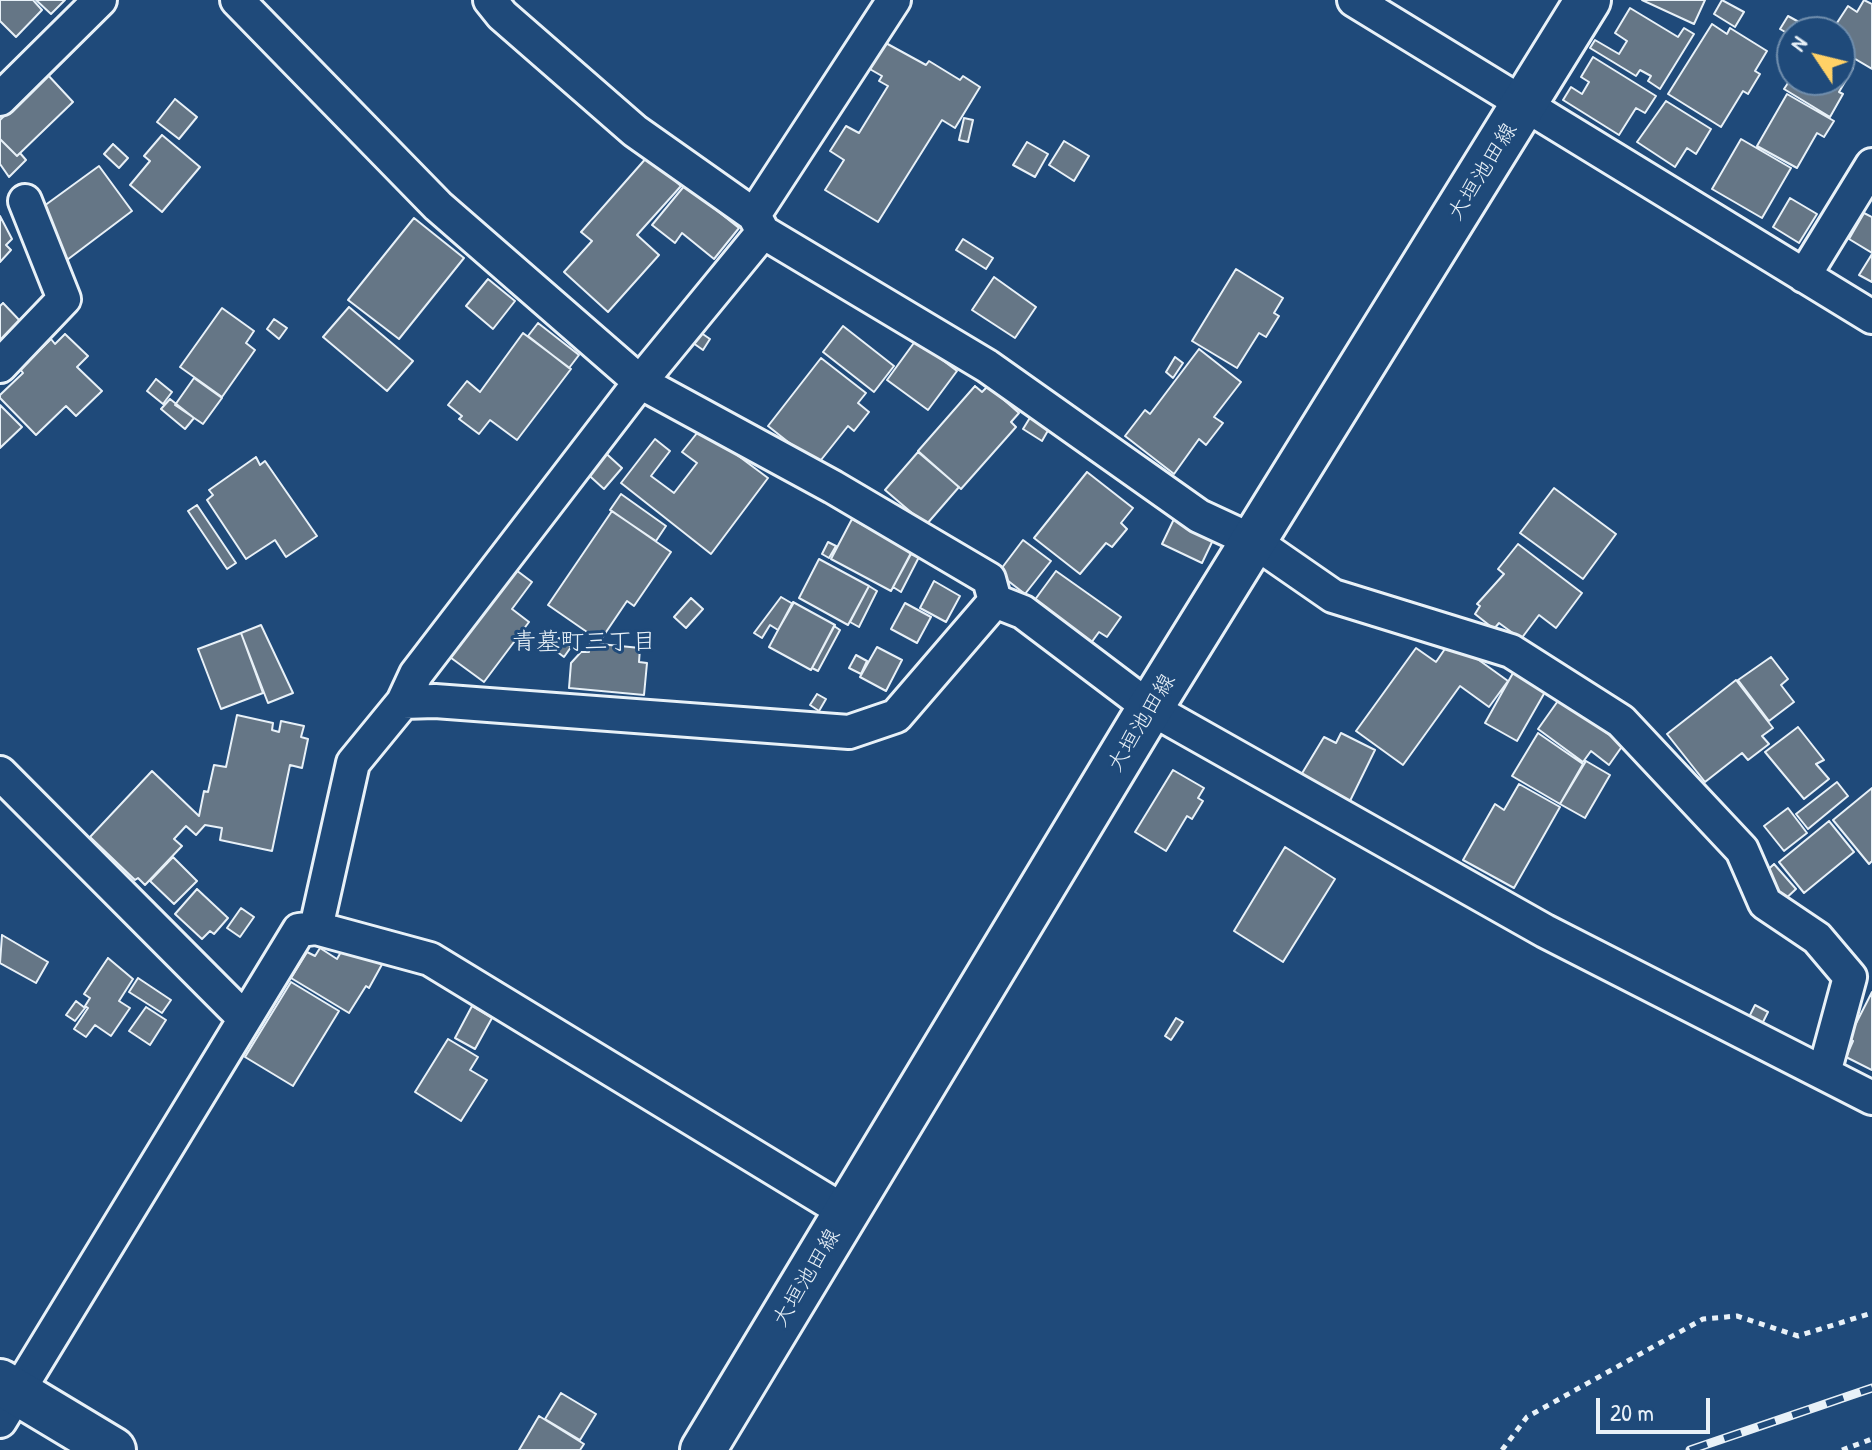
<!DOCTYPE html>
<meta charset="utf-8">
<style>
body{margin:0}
#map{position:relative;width:1872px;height:1450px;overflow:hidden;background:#1f4a7a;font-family:"Patrick Hand",sans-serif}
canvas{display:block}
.north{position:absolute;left:1776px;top:16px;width:80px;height:80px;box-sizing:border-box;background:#1f4a7a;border:2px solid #6f8dac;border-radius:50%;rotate:305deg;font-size:22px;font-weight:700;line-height:32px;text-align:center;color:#e8f1f8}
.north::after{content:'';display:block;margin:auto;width:28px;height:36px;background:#ffd166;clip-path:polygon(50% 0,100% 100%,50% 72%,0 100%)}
.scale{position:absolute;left:1596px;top:1398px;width:114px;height:36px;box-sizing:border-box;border:4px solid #e8f1f8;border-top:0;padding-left:10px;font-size:24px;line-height:28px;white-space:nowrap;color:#e8f1f8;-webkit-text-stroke:6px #1f4a7a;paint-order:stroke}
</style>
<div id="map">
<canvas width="1872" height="1450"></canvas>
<div class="north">N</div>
<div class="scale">20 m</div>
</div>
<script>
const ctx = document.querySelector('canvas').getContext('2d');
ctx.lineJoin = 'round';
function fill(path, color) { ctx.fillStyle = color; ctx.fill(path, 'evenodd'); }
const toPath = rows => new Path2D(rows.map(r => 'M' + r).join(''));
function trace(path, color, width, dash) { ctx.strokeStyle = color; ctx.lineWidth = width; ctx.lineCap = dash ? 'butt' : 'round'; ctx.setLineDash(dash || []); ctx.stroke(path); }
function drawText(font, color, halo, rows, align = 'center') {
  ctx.font = font + ' "Patrick Hand","Klee One",sans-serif'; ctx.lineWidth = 6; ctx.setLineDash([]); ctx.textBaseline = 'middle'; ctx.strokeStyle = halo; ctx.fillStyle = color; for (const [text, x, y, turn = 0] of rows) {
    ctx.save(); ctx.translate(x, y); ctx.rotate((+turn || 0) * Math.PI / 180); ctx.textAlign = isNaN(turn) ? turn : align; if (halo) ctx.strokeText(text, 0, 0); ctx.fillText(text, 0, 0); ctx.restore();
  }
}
const building = toPath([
 [0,0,33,0,42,10,16,37,0,21,0,0],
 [36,0,65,0,51,14,36,0],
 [1642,0,1705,0,1694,24,1642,0],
 [1722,0,1744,12,1735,27,1714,14,1722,0],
 [1864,0,1872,4,1872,69,1840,50,1840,32,1831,32,1848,6,1857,12,1864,0],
 [1630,8,1678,37,1684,28,1694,34,1660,89,1648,81,1651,76,1640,70,1636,76,1590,48,1595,40,1619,54,1627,41,1615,33,1630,8],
 [1788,16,1799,22,1792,36,1780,29,1788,16],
 [1810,20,1820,26,1816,32,1805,30,1810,20],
 [1712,24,1727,34,1730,28,1767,51,1755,71,1760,74,1748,94,1743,91,1721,127,1668,94,1712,24],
 [884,42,926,65,929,61,960,80,963,76,980,87,955,128,942,120,878,222,825,190,844,160,830,151,846,126,859,133,888,86,879,81,882,76,868,68,884,42],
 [1840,55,1845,58,1842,62,1853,68,1839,92,1843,94,1830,117,1784,89,1792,77,1792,80,1840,80,1840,55],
 [1593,57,1656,96,1645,113,1636,108,1619,135,1563,100,1571,87,1582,94,1589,82,1581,77,1593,57],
 [47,74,73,102,17,156,0,139,0,120,47,74],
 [1787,94,1834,121,1824,137,1817,133,1797,168,1757,146,1787,94],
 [175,99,197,117,179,139,157,122,175,99],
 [1666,101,1711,129,1696,154,1687,148,1675,167,1637,142,1666,101],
 [964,118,973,120,968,142,959,140,964,118],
 [162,135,200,167,162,212,130,185,150,161,144,156,162,135],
 [0,139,17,156,20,153,26,160,9,177,0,164,0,139],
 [1741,139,1791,168,1762,218,1712,189,1741,139],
 [1064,141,1089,156,1074,181,1049,165,1064,141],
 [1027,142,1048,154,1035,177,1013,165,1027,142],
 [113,144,128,158,119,168,104,154,113,144],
 [648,156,681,186,637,235,659,255,608,312,564,272,592,241,581,232,648,156],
 [99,166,132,211,67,260,33,214,99,166],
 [685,185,739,228,714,259,682,233,675,243,652,225,685,185],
 [1790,198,1817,214,1799,243,1773,227,1790,198],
 [1864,213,1872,217,1872,253,1849,239,1864,213],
 [0,216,12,239,6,245,11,250,0,262,0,216],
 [414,218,464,258,399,339,348,300,414,218],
 [963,239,993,258,986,269,956,250,963,239],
 [1872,254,1872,282,1859,275,1872,254],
 [1236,269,1283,298,1274,313,1279,316,1266,337,1259,333,1237,368,1192,341,1236,269],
 [994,277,1036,307,1015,338,972,310,994,277],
 [488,279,515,301,493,329,466,306,488,279],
 [3,303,22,323,0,343,0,306,3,303],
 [349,307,413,361,387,391,323,337,349,307],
 [222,308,254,331,246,343,255,350,222,397,180,367,222,308],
 [274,319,287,328,279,339,267,329,274,319],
 [538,323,579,355,569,368,528,336,538,323],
 [843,326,894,366,874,392,823,352,843,326],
 [694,328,710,339,703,350,686,338,694,328],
 [523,333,571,369,517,440,490,420,479,434,459,419,462,416,448,405,467,381,480,392,523,333],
 [65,334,88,356,77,367,102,391,76,416,66,406,36,435,0,398,0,395,23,373,20,369,51,339,55,344,65,334],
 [916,340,957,371,928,410,887,380,916,340],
 [1199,349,1241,382,1214,417,1223,423,1206,445,1199,439,1174,474,1125,436,1145,410,1150,414,1199,349],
 [1175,357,1183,363,1173,378,1166,372,1175,357],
 [821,358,866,393,858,403,869,412,854,431,848,426,817,465,768,426,821,358],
 [194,378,222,398,203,424,175,405,194,378],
 [156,379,172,392,163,404,147,391,156,379],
 [975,386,982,392,988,386,1019,413,1011,422,1016,427,961,489,918,451,975,386],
 [170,399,194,418,185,429,161,409,170,399],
 [0,405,22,427,0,448,0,405],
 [1031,416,1050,427,1042,441,1023,429,1031,416],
 [701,428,768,478,711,554,621,483,655,439,670,451,651,476,674,493,697,463,682,452,701,428],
 [600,448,622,468,604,489,582,469,600,448],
 [918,452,959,487,926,525,885,490,918,452],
 [256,457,260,465,265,461,317,536,286,557,275,540,246,559,207,500,213,495,209,490,256,457],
 [1087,472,1133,508,1121,523,1127,529,1112,547,1106,543,1080,574,1034,538,1087,472],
 [1554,488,1616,534,1583,579,1520,533,1554,488],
 [621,494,666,526,656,541,610,510,621,494],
 [197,505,236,563,227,569,188,511,197,505],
 [612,511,671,552,634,606,627,601,600,641,548,605,612,511],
 [852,519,912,551,891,591,831,559,852,519],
 [1174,519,1214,538,1202,563,1162,544,1174,519],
 [1023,540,1051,561,1025,594,998,573,1023,540],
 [828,542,836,546,829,558,822,554,828,542],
 [1518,544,1582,593,1556,628,1539,615,1521,639,1499,623,1494,629,1475,614,1480,606,1477,604,1504,574,1498,569,1518,544],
 [911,554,919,557,901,592,893,587,911,554],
 [819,559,869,586,848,625,799,598,819,559],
 [508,564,532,582,512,609,529,622,484,682,443,652,508,564],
 [1056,571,1121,617,1107,637,1099,632,1091,643,1034,601,1056,571],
 [934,581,960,596,946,622,920,608,934,581],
 [869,586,877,591,859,627,850,622,869,586],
 [781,597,793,604,778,630,770,625,762,638,754,633,781,597],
 [691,598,703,609,686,628,674,617,691,598],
 [793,602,835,625,811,670,769,647,793,602],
 [905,603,931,617,917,643,891,629,905,603],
 [261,625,293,693,268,703,241,633,261,625],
 [834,626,840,630,818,671,812,668,834,626],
 [241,633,263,693,221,709,198,649,241,633],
 [559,638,571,647,564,657,552,648,559,638],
 [1451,640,1508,681,1489,707,1460,686,1403,765,1356,731,1416,648,1436,662,1451,640],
 [590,643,640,648,639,662,647,663,644,695,569,688,571,663,581,652,589,652,590,643],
 [877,647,902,660,886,691,860,677,877,647],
 [856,655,867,661,861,674,849,668,856,655],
 [1771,657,1788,679,1781,685,1794,702,1769,721,1738,680,1771,657],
 [1513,673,1545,692,1517,741,1485,723,1513,673],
 [1736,680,1773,728,1762,736,1769,744,1748,760,1742,753,1705,782,1667,734,1736,680],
 [817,694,826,699,819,711,810,705,817,694],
 [1560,698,1623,745,1609,765,1591,751,1583,762,1538,729,1560,698],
 [237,715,273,723,272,730,279,732,281,721,304,726,301,737,308,739,302,768,290,765,272,851,220,840,222,828,205,825,196,835,186,826,174,839,182,846,145,885,138,878,135,880,90,837,152,771,199,816,204,791,208,792,214,765,226,767,237,715],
 [1798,727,1824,760,1816,764,1829,779,1804,799,1765,752,1798,727],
 [1341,733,1375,750,1348,805,1298,780,1324,737,1336,743,1341,733],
 [1538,733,1583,764,1560,804,1512,776,1538,733],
 [1586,761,1610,775,1585,818,1560,804,1586,761],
 [1173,770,1204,788,1198,798,1203,801,1192,819,1187,816,1166,851,1135,832,1173,770],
 [1837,782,1848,796,1808,829,1796,814,1837,782],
 [1519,784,1560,807,1514,888,1463,860,1495,804,1504,810,1519,784],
 [1872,788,1872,861,1869,864,1833,820,1872,788],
 [1788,808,1807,833,1784,851,1764,826,1788,808],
 [1829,821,1854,852,1804,893,1779,862,1829,821],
 [1285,847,1335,879,1283,962,1234,931,1285,847],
 [173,857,197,881,174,904,150,881,173,857],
 [1774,864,1796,889,1781,903,1758,879,1774,864],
 [197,889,228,918,214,934,210,931,202,939,175,914,197,889],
 [241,908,254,917,240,937,227,928,241,908],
 [2,935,48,962,36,983,0,963,2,935],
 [320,948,337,959,342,950,385,959,369,988,366,986,349,1013,291,978,307,952,315,956,320,948],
 [108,958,133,979,119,1001,130,1008,111,1036,95,1025,86,1037,74,1029,88,1008,85,1006,90,998,84,994,108,958],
 [138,978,171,1000,162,1013,129,992,138,978],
 [291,982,339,1011,293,1086,245,1057,291,982],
 [1872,992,1872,1070,1846,1057,1853,1041,1848,1039,1872,992],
 [76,1001,85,1008,75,1021,66,1015,76,1001],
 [1755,1005,1768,1012,1762,1024,1749,1017,1755,1005],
 [472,1006,492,1018,475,1049,455,1038,472,1006],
 [146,1007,166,1020,150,1045,129,1031,146,1007],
 [1176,1018,1183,1022,1171,1040,1165,1036,1176,1018],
 [448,1039,478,1057,470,1070,487,1080,461,1121,415,1092,448,1039],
 [561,1393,596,1414,580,1440,545,1419,561,1393],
 [539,1416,584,1444,580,1450,519,1450,539,1416]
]);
const path = toPath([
 [1502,1450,1527,1417,1703,1319,1737,1316,1798,1336,1872,1313],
 [1842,1450,1872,1439]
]);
const minor = toPath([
 [237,0,438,206,640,382,833,487,989,579,995,601],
 [490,0,502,15,635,131,754,215],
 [1354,0,1872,317],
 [0,99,100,0],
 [763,232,754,215,894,0],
 [1804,276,1872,165],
 [0,366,64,299,25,201],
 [995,601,1023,612,1150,708,1545,931,1872,1098],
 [403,702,435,701,849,732,896,716,995,601],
 [0,773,244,1018],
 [316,928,353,763,403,702,416,674,640,382,763,232,987,366,1199,516,1255,542,1333,596,1511,651,1621,721,1742,850,1765,903,1817,938,1850,977,1824,1073],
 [0,1421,299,930,316,928,430,959,847,1213]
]);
const secondary = toPath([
 [0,1382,113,1450],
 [703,1450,1150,708,1588,0]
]);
const rail = toPath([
 [1690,1450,1872,1388]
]);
const streetNames = [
 ["大垣池田線",1483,172,-58],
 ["大垣池田線",1142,723,-59],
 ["大垣池田線",807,1278,-59]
];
const neighbourhoodNames = [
 ["青墓町三丁目",584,643]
];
fill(building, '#657686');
trace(building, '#e8f1f8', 2);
trace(minor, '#e8f1f8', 38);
trace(secondary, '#e8f1f8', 50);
trace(path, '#e8f1f8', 5, [6, 6]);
trace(minor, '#1f4a7a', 32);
trace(secondary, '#1f4a7a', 44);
trace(rail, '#e8f1f8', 9);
trace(rail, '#1f4a7a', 6, [18]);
drawText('22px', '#e8f1f8', '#1f4a7a', streetNames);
drawText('24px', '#e8f1f8', '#1f4a7a', neighbourhoodNames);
</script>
